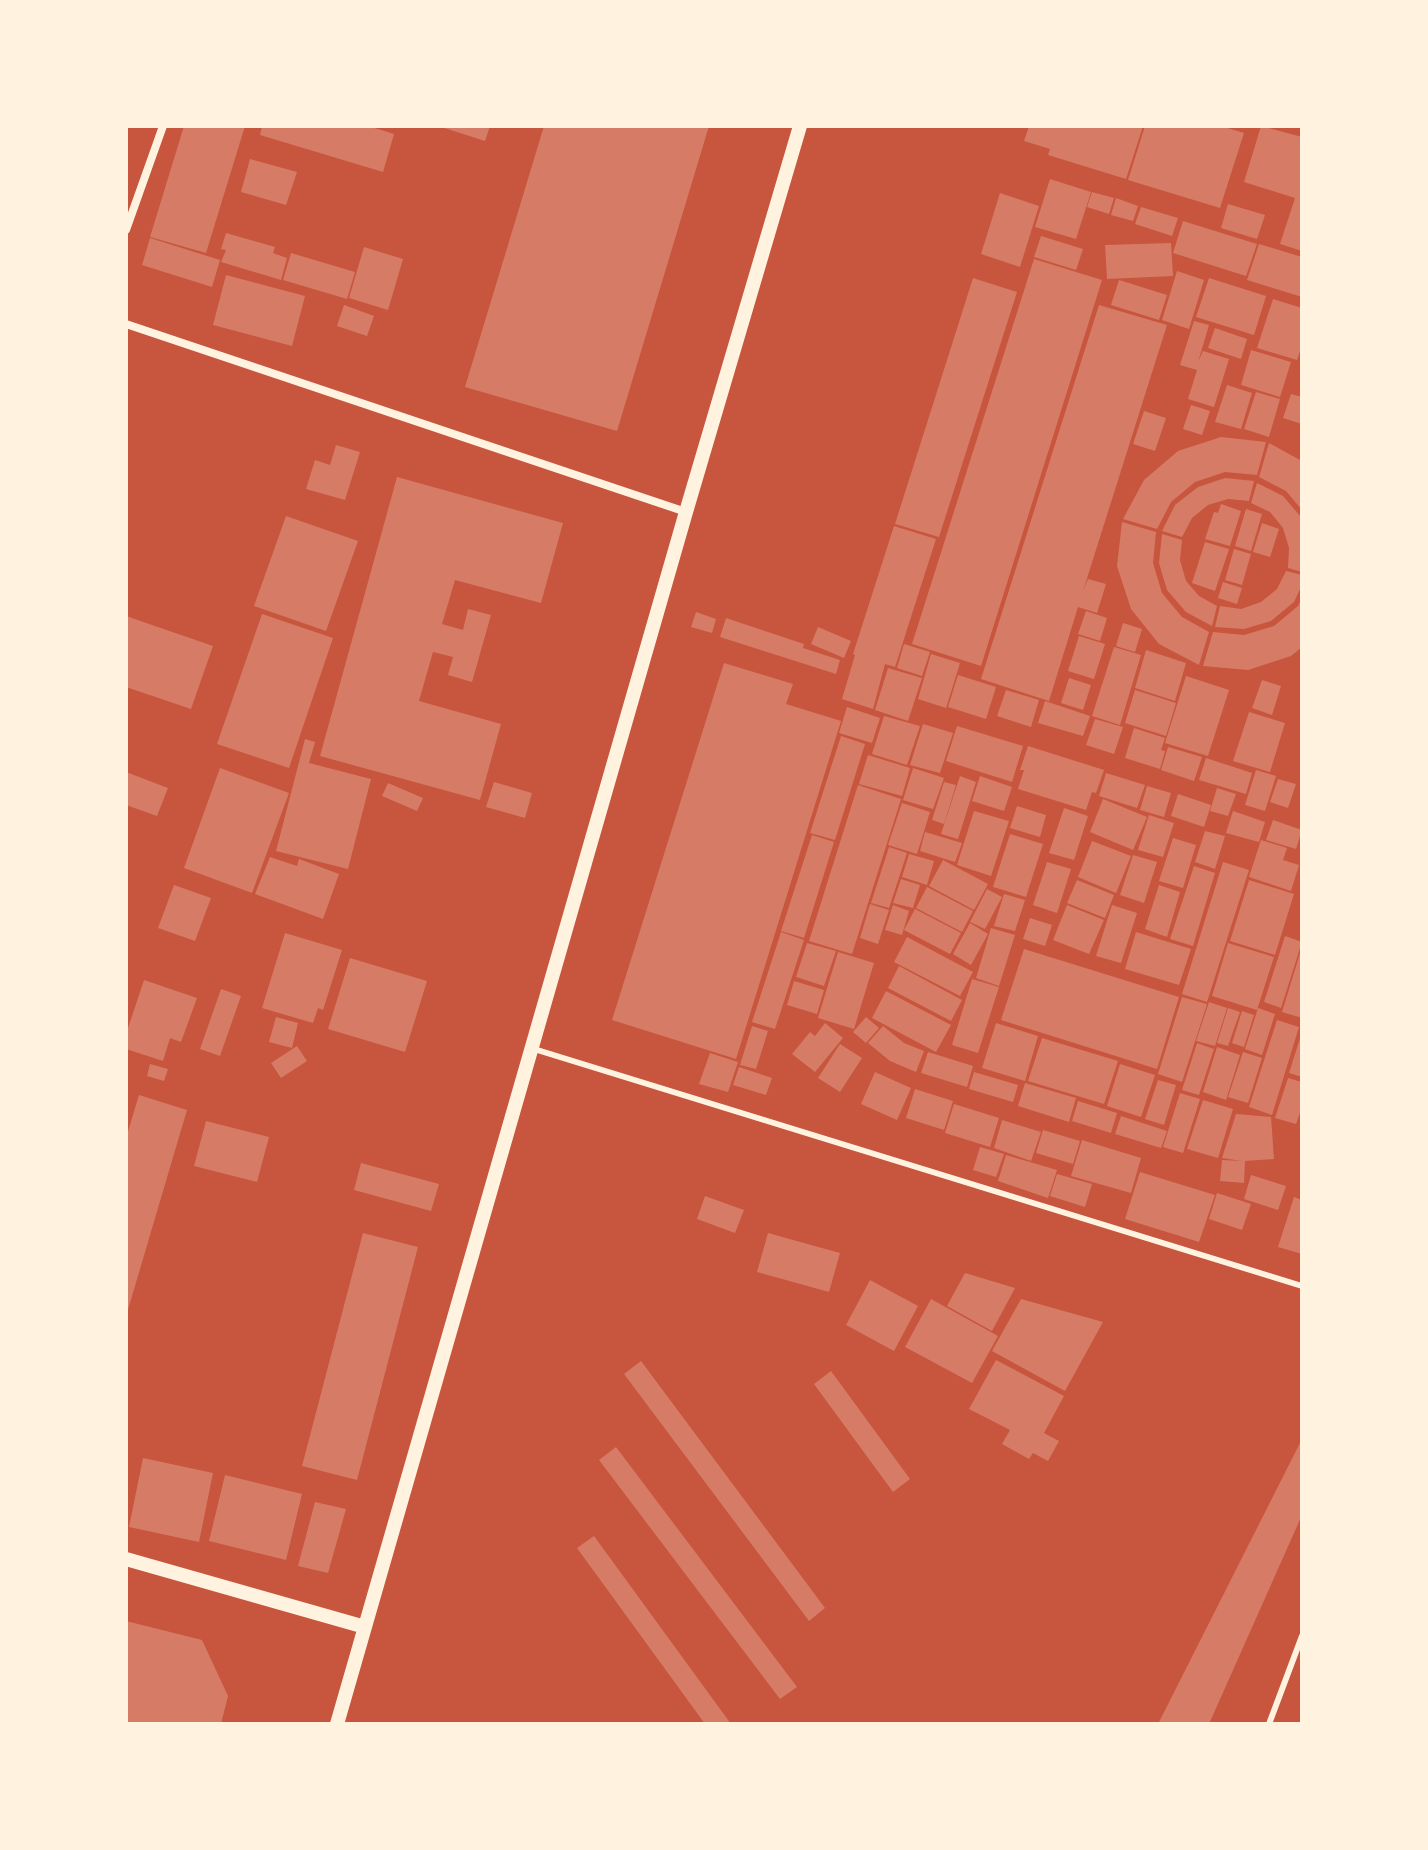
<!DOCTYPE html>
<style>
body{margin:0}
#map{position:relative;width:1428px;height:1850px;overflow:hidden;background:#c8553d;font-family:"PT Sans Narrow",sans-serif}
canvas{display:block}
.frame{position:absolute;inset:0;border:128px solid #fff3e0;pointer-events:none}
</style>
<div id="map">
<canvas width="1428" height="1850"></canvas>
<div class="frame"></div>
</div>
<script>
const ctx = document.querySelector('canvas').getContext('2d');
ctx.lineJoin = 'round';
function fill(path, color) { ctx.fillStyle = color; ctx.fill(path, 'evenodd'); }
const toPath = rows => new Path2D(rows.map(r => 'M' + r).join(''));
function trace(path, color, width, dash) { ctx.strokeStyle = color; ctx.lineWidth = width; ctx.lineCap = dash ? 'butt' : 'round'; ctx.setLineDash(dash || []); ctx.stroke(path); }
const building = toPath([
 [184,126,245,126,206,253,150,237],
 [262,126,368,126,394,134,383,172,260,135],
 [438,126,490,126,485,141],
 [544,126,709,126,617,431,465,387],
 [1029,126,1143,126,1126,179,1048,155,1050,149,1024,141],
 [1145,126,1221,126,1244,133,1220,208,1128,180],
 [1261,126,1302,137,1302,251,1280,244,1295,198,1244,182],
 [250,159,297,172,286,205,241,192],
 [1050,179,1091,192,1076,239,1035,227],
 [1092,192,1114,198,1109,214,1087,207],
 [1000,193,1039,206,1020,267,981,254],
 [1116,198,1138,206,1133,221,1111,215],
 [1228,204,1265,215,1257,239,1221,228],
 [1141,207,1178,218,1172,236,1135,224],
 [1183,221,1257,244,1246,276,1173,253],
 [226,233,275,247,273,253,287,258,281,280,221,262,226,250,221,249],
 [1041,236,1083,249,1076,270,1034,257],
 [150,238,220,260,212,287,142,265],
 [1171,243,1173,276,1107,279,1105,245],
 [1259,244,1302,257,1302,297,1247,280],
 [364,247,403,259,388,310,349,298],
 [291,253,355,272,347,299,283,280],
 [1034,259,1102,280,981,666,912,644],
 [1177,271,1204,280,1189,329,1162,320],
 [226,275,305,296,292,346,213,325],
 [973,278,1017,292,939,537,895,524],
 [1209,278,1266,296,1254,335,1196,317],
 [1119,280,1167,295,1159,320,1111,305],
 [1273,299,1302,308,1302,345,1297,360,1257,348],
 [344,305,374,316,367,336,337,326],
 [1099,305,1167,325,1083,591,1088,579,1106,584,1097,613,1078,607,1049,701,981,679],
 [1194,321,1209,325,1198,362,1203,351,1229,359,1214,407,1188,399,1197,370,1180,365],
 [1215,328,1247,339,1241,359,1208,348],
 [1251,350,1291,362,1280,397,1241,385],
 [1227,385,1252,393,1241,429,1215,422],
 [1256,392,1280,399,1269,437,1244,429],
 [1291,394,1302,397,1302,424,1283,418],
 [1191,405,1210,411,1202,435,1183,429],
 [1144,411,1166,418,1155,451,1133,444],
 [1221,437,1266,442,1257,475,1225,472,1195,482,1171,502,1157,529,1123,519,1144,480,1178,451],
 [1269,443,1302,461,1302,510,1286,491,1259,477],
 [336,445,360,452,345,500,306,489,315,460,330,465],
 [397,477,563,523,541,603,455,580,442,624,463,630,468,609,491,615,472,682,448,675,453,657,433,652,419,701,501,724,480,800,320,756],
 [1225,478,1254,481,1249,501,1228,499,1208,505,1192,518,1182,537,1162,531,1175,505,1198,487],
 [1257,483,1283,496,1301,517,1302,572,1288,568,1289,548,1283,528,1270,512,1251,503],
 [1221,504,1241,511,1230,546,1205,539,1214,512,1218,513],
 [1246,509,1262,514,1251,551,1235,546],
 [286,516,358,541,326,631,254,606],
 [1122,522,1156,532,1153,563,1162,593,1182,617,1209,632,1199,665,1159,644,1131,609,1117,566],
 [1262,523,1279,529,1270,557,1253,552],
 [894,526,936,539,895,667,885,664,873,709,842,699,855,655,853,654],
 [1162,534,1182,540,1180,560,1186,581,1199,596,1217,606,1212,626,1186,612,1167,590,1159,563],
 [1205,542,1229,549,1215,591,1192,583],
 [1234,549,1251,554,1242,585,1225,580],
 [1286,571,1302,575,1302,585,1294,602,1271,621,1244,629,1215,627,1220,606,1241,609,1261,602,1277,589],
 [1223,582,1242,588,1237,604,1218,598],
 [1302,598,1302,647,1291,656,1248,670,1203,666,1213,632,1244,635,1274,626,1298,606],
 [1086,611,1107,618,1100,641,1078,634],
 [696,612,716,619,712,633,691,627],
 [262,614,333,638,289,768,217,744],
 [126,616,213,646,191,709,126,687],
 [726,618,804,644,803,648,840,660,836,674,720,637],
 [1123,623,1142,629,1135,652,1116,646],
 [818,627,851,641,844,658,811,644],
 [1079,636,1105,644,1094,679,1068,671],
 [904,644,930,652,922,676,897,668],
 [1114,647,1141,655,1120,725,1092,716],
 [1146,650,1186,663,1175,701,1135,688],
 [931,654,960,663,946,708,918,699],
 [724,663,793,684,786,704,841,721,736,1059,612,1020],
 [888,668,922,678,908,721,875,710],
 [958,675,996,687,986,719,948,707],
 [1186,676,1229,690,1208,756,1165,743],
 [1069,678,1091,685,1083,710,1061,703],
 [1262,680,1281,686,1272,715,1252,708],
 [1006,690,1039,700,1031,727,997,716],
 [1135,690,1176,703,1166,736,1125,723],
 [1045,701,1090,716,1083,736,1038,723],
 [847,707,880,718,872,743,839,733],
 [1249,712,1285,723,1270,772,1233,761],
 [884,716,920,726,907,765,872,754],
 [1095,719,1123,727,1114,754,1086,745],
 [923,724,953,733,940,773,910,765],
 [957,726,1023,746,1012,782,946,761],
 [1134,728,1165,738,1161,750,1165,751,1160,769,1125,758],
 [841,736,865,744,835,840,810,833],
 [305,739,315,742,309,763,371,779,348,869,276,851],
 [1028,746,1104,770,1096,793,1092,792,1086,810,1018,789,1024,770,1020,770],
 [1168,747,1202,757,1194,781,1161,770],
 [868,755,910,768,902,796,859,784],
 [1206,758,1252,773,1246,794,1199,780],
 [220,768,289,793,252,893,184,868],
 [913,768,944,778,933,809,903,800],
 [1256,770,1276,776,1265,811,1245,805],
 [126,772,168,788,157,816,126,805],
 [1106,773,1145,785,1137,808,1099,796],
 [960,776,976,782,958,839,941,834],
 [980,776,1012,787,1004,811,972,801],
 [1278,779,1296,784,1288,808,1270,802],
 [494,782,532,793,525,818,486,807],
 [944,782,956,785,944,824,932,820],
 [388,783,423,798,417,811,382,796],
 [858,785,901,799,852,954,809,941],
 [1147,786,1171,793,1164,817,1140,810],
 [1217,788,1236,794,1228,816,1210,811],
 [1178,794,1211,805,1204,827,1171,816],
 [1103,799,1147,817,1133,850,1090,832],
 [902,803,930,812,917,854,888,845],
 [1017,806,1046,815,1040,837,1010,828],
 [1064,808,1088,816,1074,860,1049,853],
 [974,811,1009,821,991,876,957,865],
 [1233,811,1265,822,1259,842,1226,833],
 [1149,815,1174,823,1163,857,1138,850],
 [1273,820,1302,830,1296,849,1266,840],
 [1205,831,1225,836,1215,869,1195,862],
 [925,832,962,843,955,862,920,851],
 [1010,834,1043,844,1026,897,993,887],
 [812,835,834,842,804,938,781,931],
 [1173,838,1196,845,1183,888,1159,881],
 [1261,840,1287,848,1283,860,1299,865,1291,891,1249,877],
 [1092,841,1131,856,1116,893,1078,877],
 [889,847,907,853,889,908,871,903],
 [909,854,934,861,927,885,902,877],
 [1133,855,1157,862,1144,903,1120,895],
 [270,857,297,866,299,859,339,874,323,919,255,894],
 [943,860,988,884,974,910,929,886],
 [1047,862,1071,869,1057,913,1033,905],
 [1223,862,1249,870,1207,1002,1182,994],
 [1194,866,1215,873,1193,946,1170,939],
 [901,879,920,885,913,908,893,903],
 [1077,880,1114,895,1105,918,1067,903],
 [1249,880,1294,894,1275,955,1230,941],
 [174,885,211,898,195,941,158,928],
 [1159,885,1180,892,1167,937,1145,929],
 [927,887,973,911,962,932,916,908],
 [987,889,1002,897,985,929,970,922],
 [1004,894,1025,900,1015,931,994,926],
 [870,904,889,910,878,944,860,938],
 [893,905,909,911,902,935,885,930],
 [1067,905,1104,920,1089,954,1053,940],
 [1112,905,1137,913,1121,963,1096,956],
 [915,909,961,933,950,954,904,930],
 [1030,918,1052,925,1045,946,1023,939],
 [970,923,988,934,971,965,953,954],
 [991,928,1015,935,999,986,976,978],
 [781,932,804,940,775,1029,752,1022],
 [1136,932,1191,949,1179,985,1125,969],
 [285,933,342,950,323,1010,318,1008,313,1023,262,1008],
 [1285,936,1302,942,1281,1008,1264,1002],
 [907,937,973,972,960,996,894,962],
 [807,943,836,951,824,986,796,977],
 [1228,943,1274,957,1257,1010,1212,996],
 [1024,949,1179,997,1157,1069,1001,1020],
 [1301,950,1302,950,1302,1018,1282,1012],
 [838,952,874,963,854,1029,818,1018],
 [350,958,427,981,405,1052,328,1029],
 [899,966,962,1000,951,1021,888,988],
 [972,979,999,987,978,1053,952,1045],
 [144,980,197,998,181,1042,170,1038,163,1061,126,1049,126,1034],
 [794,981,824,990,817,1014,787,1005],
 [221,989,241,996,220,1056,200,1049],
 [886,991,951,1025,936,1052,872,1018],
 [1182,997,1207,1004,1182,1082,1158,1074],
 [1209,1002,1227,1008,1215,1046,1196,1041],
 [1228,1008,1240,1012,1228,1046,1217,1043],
 [1258,1008,1275,1014,1262,1055,1245,1049],
 [1242,1011,1254,1015,1244,1047,1232,1043],
 [276,1017,298,1023,292,1048,269,1042],
 [866,1017,879,1028,866,1043,853,1032],
 [1277,1020,1299,1027,1272,1115,1249,1107],
 [825,1023,843,1038,815,1072,792,1054,810,1032,815,1036],
 [996,1023,1038,1036,1025,1081,982,1068],
 [752,1026,768,1031,756,1069,740,1065],
 [883,1026,904,1043,924,1051,916,1072,890,1061,868,1043],
 [1301,1035,1302,1035,1302,1077,1289,1073],
 [1042,1038,1118,1061,1104,1104,1028,1081],
 [1197,1043,1214,1049,1199,1095,1182,1090],
 [840,1044,862,1058,840,1092,818,1078],
 [297,1046,307,1061,281,1078,271,1063],
 [1217,1047,1240,1055,1226,1100,1203,1092],
 [928,1052,973,1066,967,1087,921,1073],
 [1243,1052,1262,1058,1248,1103,1228,1097],
 [710,1053,738,1062,728,1092,699,1084],
 [150,1064,168,1069,164,1081,147,1076],
 [1120,1064,1155,1075,1141,1117,1107,1106],
 [739,1067,772,1078,766,1095,733,1085],
 [875,1072,911,1088,897,1120,861,1104],
 [974,1072,1018,1085,1013,1102,969,1089],
 [1288,1078,1302,1082,1302,1107,1296,1124,1275,1118],
 [1158,1080,1176,1085,1164,1125,1145,1119],
 [1025,1083,1076,1098,1069,1122,1018,1106],
 [915,1089,953,1101,944,1130,906,1118],
 [1180,1093,1200,1099,1183,1153,1163,1147],
 [139,1095,187,1110,127,1313,126,1138],
 [1203,1100,1233,1109,1218,1158,1187,1149],
 [1078,1101,1117,1113,1111,1133,1072,1121],
 [954,1104,999,1118,990,1147,945,1133],
 [1236,1114,1271,1117,1274,1159,1245,1161,1244,1183,1220,1181,1222,1160,1242,1161,1222,1158],
 [1121,1116,1167,1131,1161,1148,1115,1134],
 [1002,1120,1041,1132,1031,1161,994,1148],
 [206,1121,269,1137,257,1182,194,1166],
 [1043,1130,1080,1141,1073,1164,1036,1153],
 [1082,1140,1141,1158,1131,1193,1071,1176],
 [980,1147,1004,1154,996,1177,973,1170],
 [1006,1155,1057,1170,1048,1198,998,1181],
 [361,1163,439,1184,431,1211,354,1190],
 [1140,1172,1215,1195,1199,1242,1125,1219],
 [1057,1174,1092,1184,1085,1207,1050,1196],
 [1251,1175,1286,1186,1278,1210,1244,1199],
 [1217,1193,1251,1204,1242,1230,1209,1219],
 [705,1196,744,1210,735,1233,697,1219],
 [1294,1197,1302,1200,1302,1254,1278,1247],
 [363,1233,418,1247,357,1480,302,1466],
 [768,1233,840,1253,829,1292,757,1272],
 [965,1273,1015,1288,992,1331,947,1306],
 [870,1280,918,1306,894,1351,846,1325],
 [931,1299,998,1336,972,1383,905,1347],
 [1021,1299,1103,1322,1065,1391,992,1351],
 [996,1360,1064,1396,1044,1433,1059,1441,1048,1461,1033,1453,1029,1459,1002,1444,1010,1430,969,1409],
 [641,1361,825,1608,809,1621,624,1374],
 [831,1371,910,1479,893,1492,814,1384],
 [1302,1439,1302,1515,1209,1724,1158,1724],
 [616,1447,797,1687,780,1699,599,1460],
 [143,1458,213,1473,199,1542,129,1527],
 [225,1475,302,1494,286,1560,209,1541],
 [315,1502,346,1509,328,1573,298,1566],
 [594,1536,731,1724,705,1724,577,1548],
 [126,1621,202,1640,228,1696,221,1724,126,1724]
]);
const service = toPath([
 [534,1049,1302,1286],
 [1269,1724,1302,1636]
]);
const minor = toPath([
 [126,230,163,126],
 [126,324,686,512]
]);
const tertiary = toPath([
 [126,1559,365,1627],
 [337,1724,686,512,800,126]
]);
fill(building, '#d67c66');
trace(service, '#fff3e0', 6);
trace(minor, '#fff3e0', 8);
trace(tertiary, '#fff3e0', 14);
</script>
